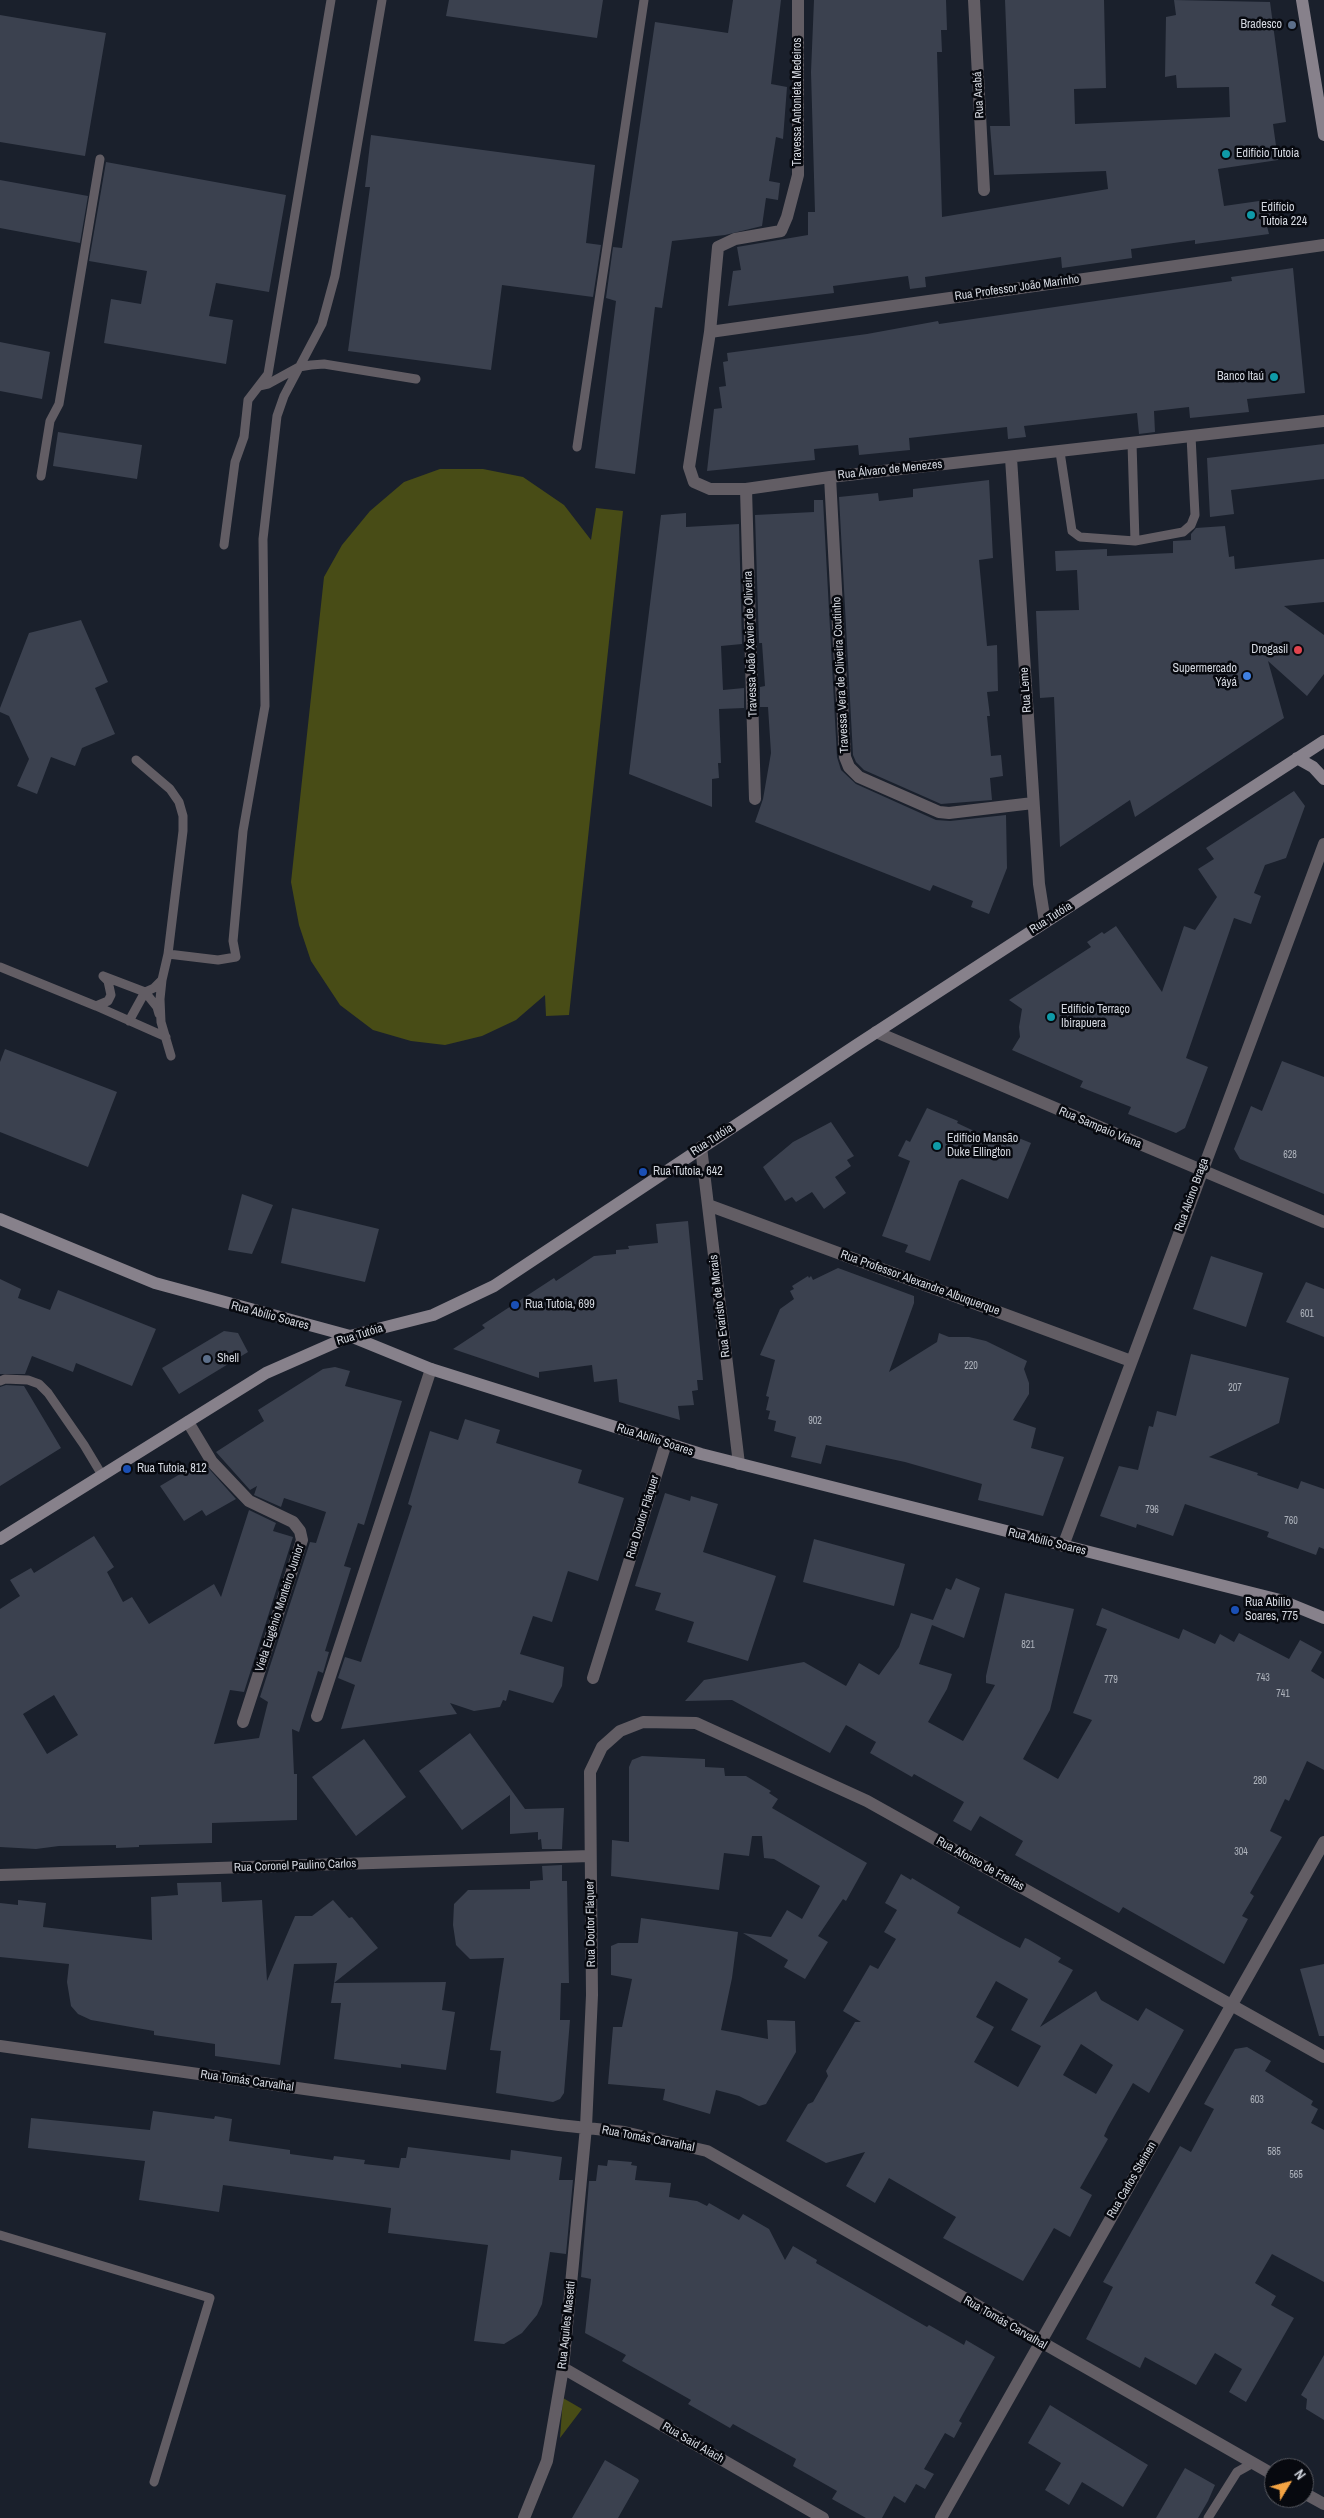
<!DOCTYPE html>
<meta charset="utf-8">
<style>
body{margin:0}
#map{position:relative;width:1324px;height:2518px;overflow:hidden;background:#1a202c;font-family:"Archivo Narrow",sans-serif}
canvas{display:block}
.north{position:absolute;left:1264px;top:2458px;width:50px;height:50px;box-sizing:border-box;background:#07090f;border:1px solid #595b62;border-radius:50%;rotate:53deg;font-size:14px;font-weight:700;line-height:20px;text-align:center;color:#d3d7df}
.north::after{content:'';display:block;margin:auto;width:18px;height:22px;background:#f4a443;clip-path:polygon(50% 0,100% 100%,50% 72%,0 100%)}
</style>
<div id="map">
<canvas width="1324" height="2518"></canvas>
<div class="north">N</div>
</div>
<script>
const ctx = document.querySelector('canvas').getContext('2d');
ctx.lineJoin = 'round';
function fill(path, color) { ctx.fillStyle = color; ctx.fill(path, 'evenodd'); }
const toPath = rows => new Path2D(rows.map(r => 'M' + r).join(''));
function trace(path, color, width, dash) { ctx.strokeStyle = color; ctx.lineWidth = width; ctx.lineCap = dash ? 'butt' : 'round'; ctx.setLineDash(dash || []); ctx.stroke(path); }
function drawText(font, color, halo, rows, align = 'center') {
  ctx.font = font + ' "Archivo Narrow",sans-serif'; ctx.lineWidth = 5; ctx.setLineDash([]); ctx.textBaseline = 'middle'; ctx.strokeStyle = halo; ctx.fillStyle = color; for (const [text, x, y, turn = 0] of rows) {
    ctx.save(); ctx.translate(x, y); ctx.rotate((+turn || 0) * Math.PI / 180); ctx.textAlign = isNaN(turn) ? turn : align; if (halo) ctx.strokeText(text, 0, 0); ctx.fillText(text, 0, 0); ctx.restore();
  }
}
const green = toPath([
 [440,469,483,469,523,477,564,505,591,540,596,508,623,511,569,1015,546,1016,545,995,516,1020,482,1036,445,1045,411,1041,373,1030,340,1005,311,961,299,925,291,882,324,577,342,545,370,511,404,482],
 [563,2398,582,2409,560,2438]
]);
const building = toPath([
 [449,0,603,0,597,38,446,16],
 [733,0,781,0,771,84,787,87,783,139,776,137,769,181,780,183,778,200,766,198,762,226,725,235,672,241,662,308,655,307,635,474,595,468,616,301,606,298,613,247,622,248,655,22,728,33],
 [814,0,946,0,947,30,941,30,942,52,937,52,942,217,1108,189,1106,171,994,175,990,126,1010,126,1005,0,1104,0,1106,88,1074,89,1075,124,1230,117,1229,87,1177,88,1176,75,1165,77,1166,17,1176,15,1174,0,1270,2,1286,122,1273,124,1278,160,1218,169,1224,206,1273,199,1277,225,1267,226,1269,234,1195,244,1195,240,1131,249,1132,258,1062,268,1061,257,925,277,926,287,910,289,908,276,833,286,834,293,728,306,733,271,741,270,737,247,808,235,808,212,815,212,811,72],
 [0,15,106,33,85,156,0,142],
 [371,135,595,165,586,243,601,245,593,297,502,285,491,370,348,351,370,187,365,187],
 [106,162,286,195,269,292,216,283,209,316,233,320,226,364,104,343,111,299,141,304,147,271,89,261],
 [0,180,88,196,80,243,0,228],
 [1293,268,1305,393,1247,399,1249,412,1190,418,1189,407,1154,411,1155,432,1139,434,1137,413,1024,426,1026,437,1008,439,1007,427,909,438,910,450,859,455,858,445,814,449,815,460,707,471,714,409,722,408,719,387,726,386,723,362,728,361,727,353,867,334,938,321,939,324,1232,281,1231,277],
 [0,342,50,352,42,399,0,391],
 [58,432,142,445,137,479,53,466],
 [1324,444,1324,479,1231,490,1234,514,1210,517,1207,458],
 [989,480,993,558,979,560,987,646,997,645,998,691,987,692,990,716,987,716,991,756,1001,755,1003,776,990,778,992,800,941,804,864,770,856,762,853,755,839,497,878,493,879,501,913,497,913,489],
 [814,500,823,500,837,757,841,770,856,784,936,820,950,821,1006,815,1007,868,989,914,971,907,973,901,933,885,930,891,755,822,763,799,771,753,768,707,760,707,760,687,765,686,762,643,759,643,755,515,814,512],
 [686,513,686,527,739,524,742,644,721,646,723,690,744,688,744,708,719,709,721,763,718,763,719,778,712,779,712,807,629,774,661,515],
 [1225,526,1229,557,1234,556,1235,569,1324,559,1324,602,1284,606,1324,635,1324,674,1307,696,1268,661,1284,718,1135,817,1130,800,1060,847,1054,697,1040,698,1036,611,1079,610,1077,570,1056,571,1055,551,1107,549,1107,556,1173,553,1173,541,1191,540,1191,534,1196,528],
 [81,620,108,682,95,688,115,734,82,748,75,766,51,757,37,794,17,786,29,759,9,716,0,712,0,708,29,633],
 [1294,791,1305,806,1286,858,1265,865,1254,893,1261,896,1251,924,1234,918,1186,1058,1208,1067,1185,1128,1176,1133,1128,1114,1131,1107,1080,1087,1083,1081,1012,1050,1020,1037,1019,1027,1022,1009,1009,1000,1091,947,1087,942,1102,932,1104,934,1116,926,1162,992,1184,926,1195,930,1217,897,1198,869,1214,859,1206,848],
 [5,1049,117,1092,88,1167,0,1132,0,1062],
 [1282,1061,1324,1077,1324,1194,1240,1159,1234,1149,1251,1106,1262,1111],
 [927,1108,958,1121,957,1123,1006,1146,1011,1135,1031,1143,1008,1199,962,1179,959,1181,930,1261,905,1252,908,1245,882,1236,910,1161,898,1156,906,1140,910,1142],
 [831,1122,854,1156,847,1160,851,1166,835,1177,846,1193,824,1209,812,1192,796,1202,792,1197,785,1201,763,1167,793,1142],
 [242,1194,273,1205,252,1254,228,1250],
 [292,1208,379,1229,365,1282,281,1263],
 [688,1221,703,1380,697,1380,698,1390,692,1391,694,1405,678,1406,680,1420,619,1402,617,1379,594,1382,592,1365,539,1372,539,1378,453,1349,485,1328,482,1325,554,1278,556,1281,594,1256,616,1254,616,1250,629,1249,628,1246,658,1243,656,1224],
 [1211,1256,1263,1273,1246,1327,1193,1309],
 [838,1268,914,1296,914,1303,889,1372,937,1342,939,1333,949,1337,969,1337,986,1341,1027,1361,1024,1369,1029,1383,1029,1394,1013,1420,1036,1428,1031,1448,1064,1457,1043,1516,978,1500,982,1484,905,1462,826,1445,821,1464,791,1457,796,1437,774,1431,776,1421,768,1419,770,1411,766,1410,769,1397,766,1396,775,1360,760,1355,780,1309,794,1299,790,1291,794,1289,792,1286,808,1276,809,1278,811,1276,813,1280],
 [0,1279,21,1289,18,1298,50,1310,58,1290,156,1329,132,1386,76,1363,73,1372,32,1356,25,1374,0,1374],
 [1306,1282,1324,1289,1324,1337,1286,1322],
 [224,1331,238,1333,248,1352,179,1394,162,1368],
 [1191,1354,1289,1378,1279,1423,1209,1457,1258,1473,1257,1475,1298,1489,1301,1481,1324,1489,1324,1549,1319,1547,1316,1555,1267,1537,1269,1532,1185,1504,1173,1536,1137,1524,1136,1528,1100,1516,1119,1466,1138,1470,1149,1426,1153,1427,1157,1411,1176,1416],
 [335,1367,350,1371,345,1386,402,1401,364,1525,358,1523,344,1566,351,1568,325,1651,329,1652,323,1673,318,1671,299,1732,292,1729,294,1774,297,1774,297,1820,212,1823,212,1843,139,1845,139,1847,116,1848,116,1845,59,1846,36,1849,0,1847,0,1609,20,1596,10,1580,31,1568,34,1573,94,1536,114,1567,107,1572,123,1602,132,1597,149,1624,214,1584,221,1597,249,1510,276,1523,273,1531,293,1537,244,1692,230,1690,214,1744,259,1738,268,1702,260,1697,310,1542,316,1543,326,1512,284,1498,281,1507,254,1495,257,1486,250,1490,216,1452,264,1421,258,1410,323,1369],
 [54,1695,78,1735,47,1754,23,1714],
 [6,1385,24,1386,61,1448,0,1486,0,1387],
 [465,1419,500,1430,496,1443,582,1470,578,1483,624,1498,598,1581,568,1571,552,1622,533,1616,520,1654,564,1667,562,1686,553,1703,509,1690,506,1701,503,1700,500,1707,474,1711,450,1703,457,1714,341,1729,355,1685,338,1678,345,1657,361,1662,412,1506,408,1504,430,1431,458,1440],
 [202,1461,236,1499,206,1516,202,1510,184,1521,160,1486],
 [665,1493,690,1501,691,1496,718,1504,703,1552,776,1576,748,1661,687,1642,694,1622,655,1610,661,1593,635,1586],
 [814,1539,905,1564,894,1606,803,1582],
 [956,1578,980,1588,964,1638,932,1625,919,1664,952,1674,947,1689,928,1722,963,1741,995,1685,986,1683,986,1676,1005,1593,1074,1609,1050,1710,1023,1759,1058,1779,1092,1720,1073,1713,1107,1629,1096,1625,1102,1608,1179,1639,1183,1629,1215,1644,1220,1634,1234,1642,1239,1633,1289,1659,1300,1640,1322,1652,1311,1671,1324,1679,1324,1770,1307,1761,1289,1801,1285,1799,1270,1831,1282,1837,1250,1893,1254,1896,1242,1916,1248,1919,1224,1964,1123,1907,1119,1913,1015,1855,1023,1841,980,1816,971,1831,953,1821,964,1802,914,1774,912,1777,870,1753,876,1742,846,1725,830,1753,732,1700,685,1701,704,1680,804,1662,846,1686,859,1663,879,1675,899,1647,911,1613,933,1620,946,1588,951,1590],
 [470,1733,525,1809,564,1808,562,1849,542,1849,541,1839,538,1840,538,1832,510,1834,510,1795,462,1830,419,1771],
 [364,1739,406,1797,356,1836,312,1777],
 [642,1756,705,1759,705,1767,724,1768,725,1776,746,1776,771,1791,769,1793,778,1799,772,1808,867,1863,846,1901,843,1899,818,1936,828,1942,805,1979,784,1967,788,1960,743,1933,771,1937,787,1910,802,1919,820,1886,774,1859,764,1858,762,1836,752,1836,749,1856,724,1853,719,1890,611,1876,612,1840,629,1842,629,1767,632,1760],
 [562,1865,562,1881,567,1881,569,1983,561,1983,560,2020,570,2020,564,2093,560,2099,553,2102,496,2093,501,2051,490,2050,504,1958,470,1959,456,1945,453,1925,454,1904,468,1890,530,1889,530,1881,543,1880,542,1866],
 [901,1874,911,1880,912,1878,960,1907,957,1913,1001,1938,1020,1948,1025,1938,1028,1939,1061,1958,1058,1962,1073,1970,1040,2027,1096,1991,1101,2000,1138,2021,1146,2008,1184,2030,1149,2093,1133,2083,1108,2127,1104,2136,1108,2139,1080,2188,1092,2195,1070,2237,1054,2228,1023,2281,943,2238,956,2217,889,2178,875,2203,846,2186,865,2152,826,2163,786,2141,808,2104,813,2102,828,2076,826,2071,855,2022,861,2022,843,2011,870,1965,878,1969,896,1939,884,1932,897,1910,885,1903],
 [996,1981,1028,1999,1011,2030,1041,2046,1018,2087,974,2062,994,2027,976,2017],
 [1081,2044,1113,2065,1096,2094,1063,2075],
 [221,1882,222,1902,262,1900,267,1981,295,1916,312,1916,333,1900,349,1918,352,1917,378,1948,334,1983,337,1963,294,1964,280,2065,215,2056,215,2044,154,2035,154,2031,91,2020,78,2014,71,2006,67,1982,69,1964,0,1957,0,1903,18,1905,18,1900,46,1903,43,1927,152,1940,151,1897,178,1895,177,1883],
 [641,1918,738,1932,732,1978,721,2030,768,2039,767,2020,795,2021,796,2052,766,2104,759,2106,739,2096,716,2090,710,2114,663,2100,665,2089,608,2084,613,2027,622,2027,632,1979,611,1975,611,1946,618,1943,638,1943],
 [1324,1964,1324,2036,1319,2036,1300,1969],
 [446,1982,442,2010,455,2012,446,2070,401,2064,401,2068,334,2059,341,2003,331,2003,334,1983],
 [1247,2047,1271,2061,1265,2071,1313,2101,1311,2105,1318,2109,1311,2123,1324,2130,1324,2282,1272,2254,1255,2283,1276,2296,1271,2305,1294,2318,1246,2402,1229,2392,1242,2369,1215,2353,1196,2385,1145,2357,1140,2368,1086,2339,1113,2287,1103,2282,1180,2146,1191,2152,1214,2109,1204,2104,1235,2049],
 [153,2111,214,2119,215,2116,232,2119,229,2141,290,2150,290,2154,333,2160,334,2156,365,2160,364,2164,399,2168,401,2158,406,2158,408,2147,510,2160,511,2150,562,2157,559,2180,573,2180,566,2254,550,2252,542,2304,537,2315,522,2333,504,2344,474,2341,488,2245,388,2233,391,2208,223,2185,219,2212,139,2200,145,2161,28,2148,31,2118,150,2130],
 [608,2160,632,2162,631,2165,637,2166,635,2180,671,2183,669,2197,697,2201,707,2206,709,2203,739,2220,743,2214,769,2229,785,2260,793,2246,817,2260,816,2263,927,2327,929,2325,964,2345,966,2340,995,2357,959,2421,962,2423,954,2438,945,2433,924,2469,934,2474,925,2489,916,2484,905,2503,894,2496,882,2518,866,2518,832,2499,837,2491,793,2466,796,2459,733,2424,730,2428,704,2413,688,2404,691,2400,622,2361,626,2355,585,2333,591,2279,581,2277,589,2181,596,2181,598,2165,607,2166],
 [1324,2355,1324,2420,1306,2409,1307,2399,1301,2395],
 [1050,2405,1148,2465,1123,2507,1082,2482,1069,2505,1045,2490,1061,2463,1028,2443],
 [605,2460,638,2479,639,2481,618,2518,572,2518],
 [1185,2468,1215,2485,1208,2501,1198,2518,1156,2518]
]);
const lane = toPath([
 [259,386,268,384,299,367,311,365,324,364,416,379],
 [577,447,644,0],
 [1060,452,1072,531,1080,537,1135,541,1132,443],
 [41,476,50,421,59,404,100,159],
 [1135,541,1183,532,1191,525,1195,515,1191,436],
 [224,545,235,462,244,437,248,400,268,374,331,0],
 [136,760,170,789,179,802,183,816,183,831,168,954,218,960,236,957,233,941,243,831,265,706,263,539,277,416,284,396,322,324,335,276,382,0],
 [0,967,96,1006,108,1001,111,995,108,981,103,976],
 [103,976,145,992,154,988,162,980,168,954],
 [162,980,160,999,161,1022,171,1056],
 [96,1006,166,1037],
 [129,1021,145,992,157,1007,159,1014],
 [0,1381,5,1379,28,1380,39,1384,48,1393,84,1445,102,1475],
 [0,2235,210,2298,154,2482],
 [1208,2518,1237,2472,1253,2463]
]);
const street = toPath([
 [798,0,798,175,787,217,781,231,735,239,718,247,710,332,689,467,694,482,710,489,746,489,830,477,1324,421],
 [974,0,984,190],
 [710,332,1324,245],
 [1011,458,1039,884,1045,922],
 [830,477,845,757,849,767,859,777,939,812,949,813,1033,803],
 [746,489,755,799],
 [876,1032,1324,1222],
 [701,1147,739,1464],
 [708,1205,1131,1361],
 [188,1422,212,1462,249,1501,293,1522,300,1531,302,1540,243,1722],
 [1063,1546,1324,844],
 [593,1678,666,1443],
 [317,1716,431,1369],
 [0,1875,590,1856],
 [0,2046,559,2125,624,2132,707,2151,1274,2475],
 [563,2368,823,2518],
 [1304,2493,1324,2504],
 [524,2518,547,2461,563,2368,586,2127,592,1995,590,1772,602,1747,620,1731,643,1722,696,1723,867,1801,1324,2057],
 [941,2518,1324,1842]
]);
const secondary = toPath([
 [1302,0,1324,135],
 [1297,758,1313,767,1324,779],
 [0,1219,155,1283,350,1336,431,1369,701,1454,1280,1600,1324,1618],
 [0,1539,266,1373,350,1336,433,1315,494,1286,855,1046,1324,741]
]);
const markers = [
 [1292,25,5,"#5c6f8a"],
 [1226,154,5,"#0f9aa8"],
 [1251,215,5,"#0f9aa8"],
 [1274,377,5,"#0f9aa8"],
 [1298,650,5,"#e0444e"],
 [1247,676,5,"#3f7fe0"],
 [1051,1017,5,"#0f9aa8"],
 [937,1146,5,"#0f9aa8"],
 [643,1172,5,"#1a4fb4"],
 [515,1305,5,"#1a4fb4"],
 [207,1359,5,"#5c6f8a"],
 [127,1469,5,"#1a4fb4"],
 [1235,1610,5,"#1a4fb4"]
];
const numberNames = [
 ["628",1290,1155],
 ["601",1307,1314],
 ["220",971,1366],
 ["207",1235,1388],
 ["902",815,1421],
 ["796",1152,1510],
 ["760",1291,1521],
 ["821",1028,1645],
 ["743",1263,1678],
 ["779",1111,1680],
 ["741",1283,1694],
 ["280",1260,1781],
 ["304",1241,1852],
 ["603",1257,2100],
 ["585",1274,2152],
 ["565",1296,2175]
];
const poiNames = [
 ["Bradesco",1282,25,"right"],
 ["Edifício Tutoia",1236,154],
 ["Edifício",1261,208],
 ["Tutoia 224",1261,222],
 ["Banco Itaú",1264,377,"right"],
 ["Drogasil",1288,650,"right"],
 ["Supermercado",1237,669,"right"],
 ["Yáyá",1237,683,"right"],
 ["Edifício Terraço",1061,1010],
 ["Ibirapuera",1061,1024],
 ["Edifício Mansão",947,1139],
 ["Duke Ellington",947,1153],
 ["Rua Tutoia, 642",653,1172],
 ["Rua Tutoia, 699",525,1305],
 ["Shell",217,1359],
 ["Rua Tutoia, 812",137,1469],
 ["Rua Abílio",1245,1603],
 ["Soares, 775",1245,1617]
];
const streetNames = [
 ["Rua Arabá",979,95,-93],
 ["Travessa Antonieta Medeiros",798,102,-90],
 ["Rua Professor João Marinho",1017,288,-8],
 ["Rua Álvaro de Menezes",890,470,-6],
 ["Travessa João Xavier de Oliveira",751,644,-92],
 ["Travessa Vera de Oliveira Coutinho",841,675,-93],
 ["Rua Leme",1026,690,-94],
 ["Rua Tutóia",1051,918,-33],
 ["Rua Sampaio Viana",1100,1128,23],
 ["Rua Tutóia",712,1140,-33],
 ["Rua Alcino Braga",1192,1195,-70],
 ["Rua Professor Alexandre Albuquerque",920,1283,20],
 ["Rua Evaristo de Morais",720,1306,-97],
 ["Rua Abílio Soares",270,1316,15],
 ["Rua Tutóia",360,1335,-17],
 ["Rua Abílio Soares",655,1440,18],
 ["Rua Doutor Fláquer",643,1517,-73],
 ["Rua Abílio Soares",1047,1542,14],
 ["Viela Eugênio Monteiro Junior",280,1608,-72],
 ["Rua Afonso de Freitas",980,1864,29],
 ["Rua Coronel Paulino Carlos",295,1866,-2],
 ["Rua Doutor Fláquer",591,1924,-91],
 ["Rua Tomás Carvalhal",247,2081,8],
 ["Rua Tomás Carvalhal",648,2139,11],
 ["Rua Carlos Steinen",1132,2180,-60],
 ["Rua Tomás Carvalhal",1005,2323,30],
 ["Rua Aquiles Masetti",567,2325,-84],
 ["Rua Said Aiach",693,2443,30]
];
fill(green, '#484c16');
fill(building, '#3b414f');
trace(lane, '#625d64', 9);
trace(street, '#625d64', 12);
trace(secondary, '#87818b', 12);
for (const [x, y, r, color] of markers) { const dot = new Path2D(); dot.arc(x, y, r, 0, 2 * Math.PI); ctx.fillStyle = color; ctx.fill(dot); trace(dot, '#07090f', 2); }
drawText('10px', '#adb2bb', null, numberNames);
drawText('12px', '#d3d7df', '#07090f', poiNames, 'left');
drawText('12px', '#d3d7df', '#07090f', streetNames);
</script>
